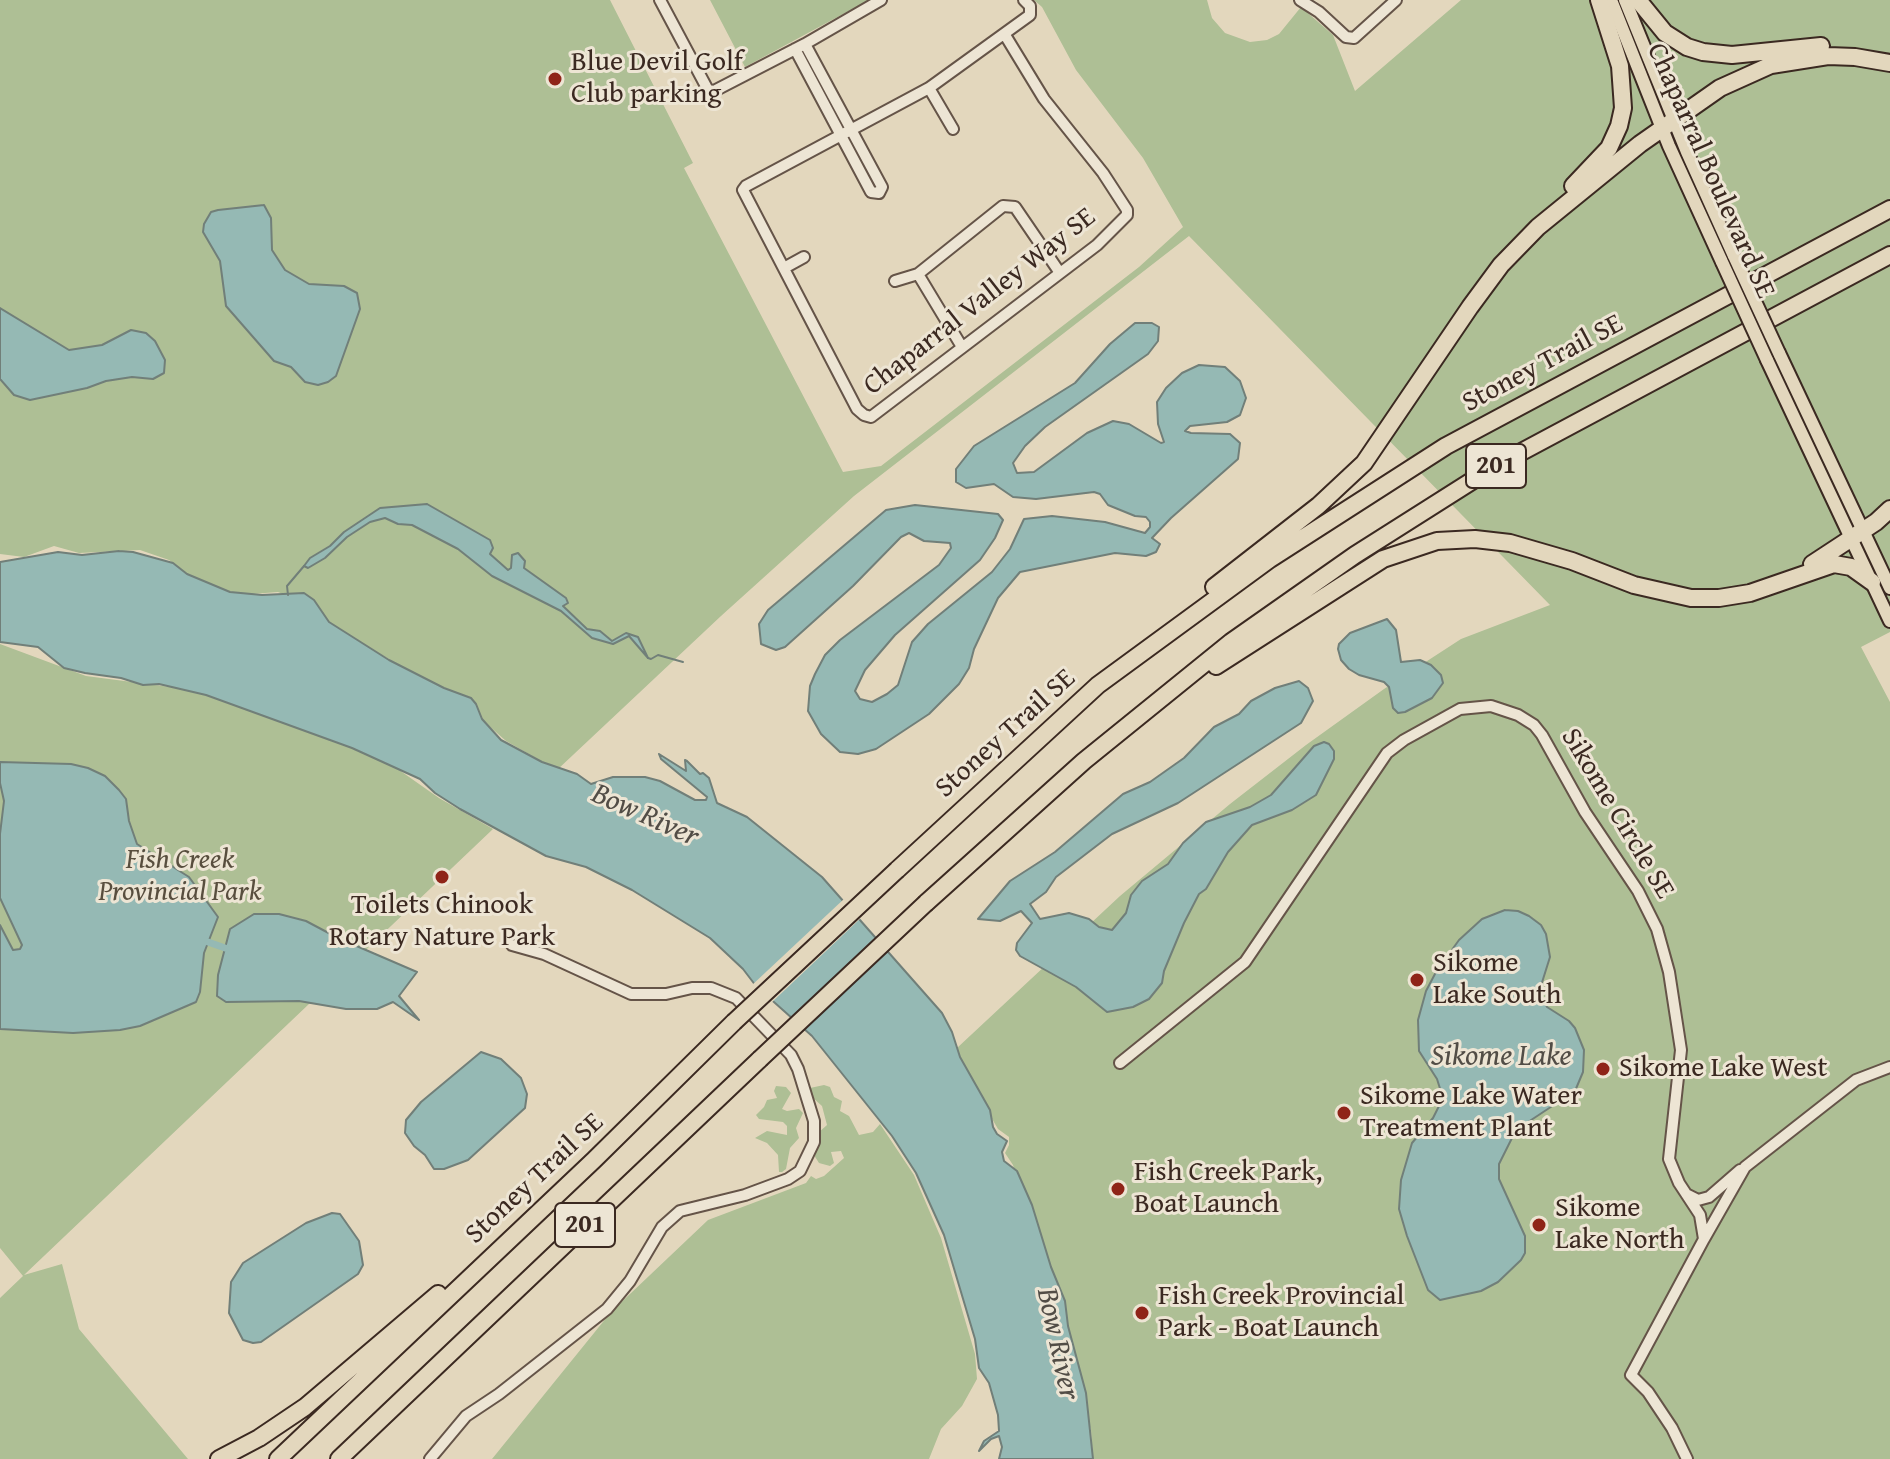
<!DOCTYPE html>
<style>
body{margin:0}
canvas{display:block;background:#e3d7bd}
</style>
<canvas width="1890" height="1459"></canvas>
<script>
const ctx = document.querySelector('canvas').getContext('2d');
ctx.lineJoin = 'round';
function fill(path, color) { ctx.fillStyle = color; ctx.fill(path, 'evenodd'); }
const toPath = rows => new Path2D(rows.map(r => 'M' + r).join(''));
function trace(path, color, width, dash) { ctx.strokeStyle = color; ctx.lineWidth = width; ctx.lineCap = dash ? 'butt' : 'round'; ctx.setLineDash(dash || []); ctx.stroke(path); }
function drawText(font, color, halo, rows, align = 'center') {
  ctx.font = font + ' "Gentium Book Plus",serif'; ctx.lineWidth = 6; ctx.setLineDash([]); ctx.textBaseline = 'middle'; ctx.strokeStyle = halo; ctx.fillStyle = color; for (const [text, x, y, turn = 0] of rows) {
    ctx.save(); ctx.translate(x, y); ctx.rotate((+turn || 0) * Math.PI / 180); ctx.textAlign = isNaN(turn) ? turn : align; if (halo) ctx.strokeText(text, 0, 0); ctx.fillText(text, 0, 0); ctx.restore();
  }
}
const green = toPath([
 [0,0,610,0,693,163,684,168,843,472,881,466,1139,267,1183,227,1143,158,1076,70,1042,7,1034,0,1207,0,1212,18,1225,33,1250,42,1267,40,1279,34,1301,7,1333,35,1355,91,1461,0,1890,0,1890,632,1861,647,1890,702,1890,1459,1093,1459,1091,1430,1013,1165,1005,1153,1009,1145,1009,1137,998,1129,967,1076,957,1048,1120,896,1230,804,1306,745,1384,689,1461,639,1550,605,1189,236,854,496,721,616,557,770,506,741,461,701,334,627,300,601,278,592,239,595,203,586,169,560,140,550,79,553,54,546,24,557,0,554],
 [710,0,869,0,745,67],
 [0,644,86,676,178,688,213,697,364,751,392,765,439,798,493,829,24,1275,62,1264,79,1329,188,1459,0,1459,0,1298,23,1276,0,1248],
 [824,1085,830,1087,834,1097,842,1101,840,1111,849,1116,859,1135,873,1132,880,1124,914,1175,941,1238,975,1354,977,1379,962,1406,941,1429,929,1459,492,1459,611,1312,708,1220,806,1183,811,1176,816,1179,824,1176,844,1158,841,1151,831,1152,834,1163,830,1166,819,1163,812,1152,818,1133,827,1125,822,1106,812,1097,810,1088],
 [776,1086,786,1087,791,1093,782,1109,787,1111,799,1109,803,1113,796,1128,799,1138,790,1148,786,1169,782,1172,779,1172,778,1155,767,1143,755,1138,767,1131,787,1135,787,1126,783,1122,759,1119,756,1115,764,1107,767,1100,777,1098,774,1091]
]);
const water = toPath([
 [264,205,271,218,272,250,285,270,309,284,344,286,357,293,360,309,336,376,328,382,318,385,305,382,291,367,274,361,226,306,220,261,203,232,204,224,211,212,218,210,264,205],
 [0,308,69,350,102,345,131,330,146,333,155,341,165,360,164,373,153,379,132,377,106,381,87,388,30,400,14,395,0,379,0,308],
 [1135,323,1152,323,1159,327,1158,341,1148,354,1045,427,1025,446,1013,463,1017,473,1034,472,1087,433,1113,421,1129,424,1161,443,1164,442,1158,424,1157,402,1166,388,1182,373,1199,365,1225,367,1240,381,1246,398,1240,415,1227,422,1190,426,1185,431,1191,433,1230,434,1240,443,1238,459,1171,518,1152,538,1160,544,1156,552,1146,556,1115,553,1020,572,998,598,974,649,969,668,959,684,929,714,876,749,858,754,840,752,821,734,808,711,810,686,815,674,825,655,840,640,939,565,951,548,950,543,924,541,909,533,901,537,853,586,785,647,776,650,761,644,759,624,768,610,886,510,915,505,998,514,1003,520,995,538,980,560,895,635,865,670,855,691,860,699,872,702,887,694,898,685,912,642,928,624,992,572,1010,549,1024,519,1052,516,1105,522,1145,533,1150,527,1150,522,1146,517,1135,516,1108,505,1100,494,1094,492,1036,499,1013,497,994,484,966,488,956,482,956,469,974,446,1075,383,1110,344,1135,323],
 [427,504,490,540,493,548,490,554,508,570,511,568,512,555,518,553,525,561,524,568,566,598,568,603,563,606,587,629,600,631,612,641,626,633,638,637,648,658,629,636,613,644,592,638,561,611,492,576,458,549,412,525,398,524,385,518,370,522,347,537,325,558,308,568,304,566,310,558,330,546,344,532,380,508,427,504],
 [119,551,133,552,173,563,187,574,230,592,262,595,304,593,314,600,329,622,389,660,444,688,471,698,476,704,482,719,501,740,542,762,577,774,591,784,613,777,645,777,660,781,695,800,706,800,707,797,661,759,659,754,686,771,685,760,687,761,700,774,703,773,709,778,717,803,747,817,822,877,942,1013,952,1032,960,1057,990,1110,993,1127,997,1134,1007,1141,1002,1152,1004,1161,1017,1171,1032,1205,1051,1267,1065,1301,1068,1326,1086,1393,1093,1459,999,1459,1002,1447,999,1436,991,1439,979,1451,984,1441,999,1431,998,1415,989,1383,979,1368,975,1339,944,1235,916,1173,892,1136,812,1036,756,986,743,969,710,938,632,890,586,867,546,856,460,809,435,793,420,779,352,748,206,695,159,684,143,685,121,678,85,673,64,668,38,647,0,642,0,562,58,552,82,555,119,551],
 [1387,619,1396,630,1401,662,1420,660,1431,665,1441,675,1443,683,1432,698,1405,712,1398,713,1393,708,1389,687,1384,682,1359,675,1349,669,1341,660,1338,649,1339,644,1350,633,1387,619],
 [1299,681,1308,688,1313,701,1301,723,1178,803,1112,834,1056,877,1046,892,1030,904,1040,919,1069,913,1089,919,1099,927,1112,930,1126,913,1131,895,1142,881,1168,864,1183,843,1206,822,1250,807,1271,795,1314,746,1324,742,1329,744,1334,751,1334,759,1316,795,1292,810,1252,825,1228,852,1206,889,1199,894,1184,923,1164,971,1162,983,1149,999,1133,1007,1107,1012,1076,987,1020,956,1016,950,1017,943,1032,923,1021,911,1000,921,978,919,1010,881,1055,852,1123,794,1150,782,1184,758,1214,727,1239,714,1251,701,1275,688,1299,681],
 [0,762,71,764,88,768,105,776,119,790,126,799,129,821,137,844,189,877,218,917,204,953,200,992,196,1002,140,1026,120,1030,73,1033,0,1029,0,925,13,950,20,949,22,945,0,898,0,834,4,801,0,783,0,762],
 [1505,910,1518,911,1529,916,1541,925,1546,934,1550,957,1539,992,1547,1007,1569,1021,1575,1028,1584,1050,1583,1072,1575,1091,1516,1130,1499,1164,1499,1179,1525,1236,1525,1253,1521,1260,1498,1282,1481,1291,1440,1300,1428,1290,1407,1236,1399,1209,1401,1180,1412,1143,1433,1118,1443,1098,1437,1079,1419,1051,1418,1020,1426,991,1436,972,1459,940,1482,919,1505,910],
 [254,914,279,914,306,921,338,938,417,972,399,996,419,1020,393,1002,377,1009,346,1009,299,1001,226,1002,217,996,218,975,230,929,254,914],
 [481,1052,501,1059,521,1078,527,1094,525,1108,468,1160,444,1169,434,1169,425,1155,414,1146,405,1133,406,1120,421,1102,481,1052],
 [332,1213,340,1214,359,1241,363,1265,358,1274,261,1342,253,1343,243,1340,229,1313,231,1282,243,1263,306,1223,332,1213]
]);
const pier = toPath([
 [845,898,862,917,770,1004,751,986]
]);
const stream = toPath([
 [288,595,287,586,304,566],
 [648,658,651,659,658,655,683,662]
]);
const canal = toPath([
 [208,942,225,948]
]);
const minor = toPath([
 [660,0,708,90,714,91,805,44,881,0],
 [1300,0,1319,12,1346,37,1354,38,1396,0],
 [1005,35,1044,99,1103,173,1127,210,1127,215,1097,245,871,417,864,415,857,409,743,190,746,186,929,88,1030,15,1030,6,1024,0],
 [795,49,871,192,879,193,882,187,805,44],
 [929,88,953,129],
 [784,268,804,257],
 [895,281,918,274],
 [962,347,918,274,1003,206,1015,207,1060,273],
 [1120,1063,1245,962,1387,753,1404,740,1460,709,1491,706,1518,715,1534,725,1542,735,1585,812,1638,891,1657,929,1669,972,1681,1050,1669,1159,1679,1183,1700,1215,1704,1239],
 [1688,1195,1698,1200,1709,1197,1740,1170],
 [430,1459,466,1416,499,1394,607,1309,630,1281,662,1227,680,1211,745,1195,788,1179,800,1171,814,1142,814,1121,798,1069,791,1055,736,998,711,988,692,988,666,994,631,994,544,954,512,945],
 [1687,1459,1672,1428,1648,1392,1631,1375,1704,1239,1745,1167,1856,1080,1890,1067]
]);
const major = toPath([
 [1611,0,1669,146,1722,262],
 [1625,0,1687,152,1734,256],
 [1779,353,1890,588],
 [1767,360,1890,621]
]);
const highway = toPath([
 [1638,0,1665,33,1687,47,1703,52,1732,55,1821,46],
 [1573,186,1609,148,1619,126,1623,108,1620,66,1599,0],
 [1812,564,1876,522,1890,509],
 [1214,587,1318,506,1364,463,1470,307,1501,265,1538,227,1640,144,1720,88,1771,65,1828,56,1855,57,1890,63],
 [1216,666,1383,559,1437,541,1475,539,1510,543,1572,561,1634,585,1691,598,1719,598,1750,593,1834,564,1851,567,1872,582],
 [897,870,1098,685,1270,559,1446,446,1890,209],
 [926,903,1084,761,1231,642,1355,555,1497,465,1890,255],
 [219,1459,259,1438,305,1407,438,1294],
 [278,1459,594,1160,734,1022],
 [339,1459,760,1059]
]);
const majorBridge = toPath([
 [1734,256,1779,353],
 [1722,262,1767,360]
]);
const highwayBridge = toPath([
 [734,1022,897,870],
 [760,1059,926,903]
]);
const markers = [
 [555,79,8,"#8f2418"],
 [442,877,8,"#8f2418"],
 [1417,980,8,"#8f2418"],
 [1603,1069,8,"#8f2418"],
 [1344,1113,8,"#8f2418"],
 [1118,1189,8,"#8f2418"],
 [1539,1225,8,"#8f2418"],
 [1142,1313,8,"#8f2418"]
];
const shields = [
 [1496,466,60],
 [585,1225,60]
];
const shieldNames = [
 ["201",1496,466],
 ["201",585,1225]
];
const poiNames = [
 ["Blue Devil Golf",571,63],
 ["Club parking",571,95],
 ["Toilets Chinook",442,906,"center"],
 ["Rotary Nature Park",442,938,"center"],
 ["Sikome",1433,964],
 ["Lake South",1433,996],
 ["Sikome Lake West",1619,1069],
 ["Sikome Lake Water",1360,1097],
 ["Treatment Plant",1360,1129],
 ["Fish Creek Park,",1134,1173],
 ["Boat Launch",1134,1205],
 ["Sikome",1555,1209],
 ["Lake North",1555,1241],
 ["Fish Creek Provincial",1158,1297],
 ["Park - Boat Launch",1158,1329]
];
const streetNames = [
 ["Chaparral Boulevard SE",1710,171,66],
 ["Chaparral Valley Way SE",980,302,-38],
 ["Stoney Trail SE",1543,364,-28],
 ["Stoney Trail SE",1006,734,-42],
 ["Sikome Circle SE",1617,814,59],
 ["Stoney Trail SE",535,1179,-43]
];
const parkNames = [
 ["Fish Creek",180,861],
 ["Provincial Park",180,893]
];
const waterNames = [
 ["Bow River",645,816,24],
 ["Sikome Lake",1501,1057],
 ["Bow River",1057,1344,78]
];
fill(green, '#aebf95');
fill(water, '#95b9b4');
trace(water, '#717f79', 2);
fill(pier, '#e3d7bd');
trace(stream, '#717f79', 2);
trace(canal, '#95b9b4', 7);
trace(minor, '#655448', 14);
trace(major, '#3b2921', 16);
trace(highway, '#3b2921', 20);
trace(minor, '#ede5d4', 10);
trace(major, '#e3d7bd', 12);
trace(highway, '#e3d7bd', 16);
trace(majorBridge, '#3b2921', 16, []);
trace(highwayBridge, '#3b2921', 20, []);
trace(majorBridge, '#e3d7bd', 12);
trace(highwayBridge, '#e3d7bd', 16);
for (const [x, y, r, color] of markers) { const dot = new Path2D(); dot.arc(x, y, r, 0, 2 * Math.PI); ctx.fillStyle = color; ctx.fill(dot); trace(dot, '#ede5d4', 3); }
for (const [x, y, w] of shields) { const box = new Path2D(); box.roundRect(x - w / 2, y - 22, w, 44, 6); ctx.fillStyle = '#ede5d4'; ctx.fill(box); trace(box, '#3b2921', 2); }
drawText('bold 26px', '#3b2921', null, shieldNames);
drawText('28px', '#3b2921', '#ede5d4', poiNames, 'left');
drawText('28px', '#3b2921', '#ede5d4', streetNames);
drawText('italic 28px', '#584e3e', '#ede5d4', parkNames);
drawText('italic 30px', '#524d46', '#ede5d4', waterNames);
</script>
